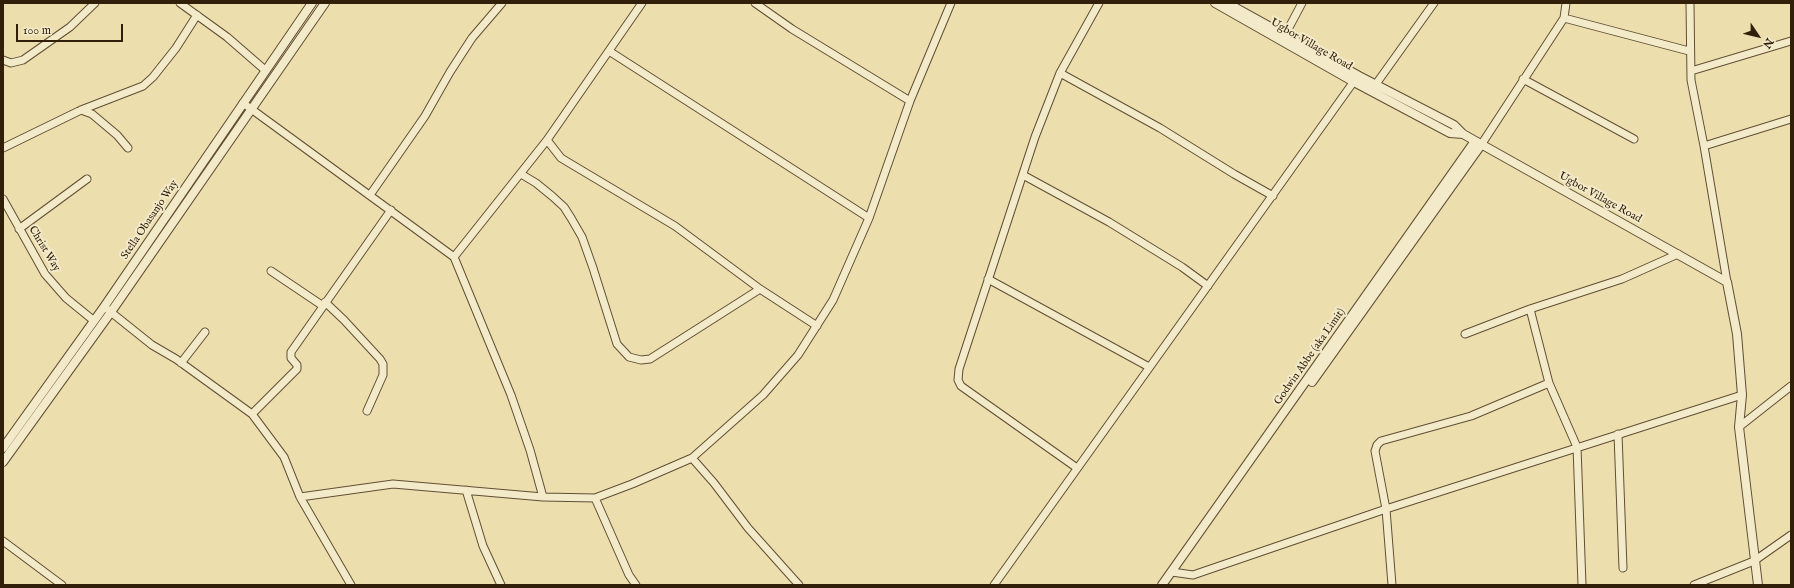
<!DOCTYPE html>
<style>
body{margin:0}
#map{position:relative;width:1794px;height:588px;overflow:hidden;background:#eddeae;font-family:"IM FELL English",serif}
canvas{display:block}
.frame{position:absolute;inset:0;border:4px solid #311f0a;pointer-events:none}
.north{position:absolute;left:1738px;top:16px;width:40px;height:40px;-webkit-text-stroke:3px #f3eaca;paint-order:stroke;rotate:125deg;font-size:11px;font-weight:700;line-height:16px;text-align:center;color:#311f0a}
.north::after{content:'';display:block;margin:auto;width:14px;height:18px;background:#311f0a;clip-path:polygon(50% 0,100% 100%,50% 72%,0 100%)}
.scale{position:absolute;left:16px;top:24px;width:107px;height:18px;box-sizing:border-box;border:2px solid #311f0a;border-top:0;padding-left:5px;font-size:12px;line-height:14px;white-space:nowrap;color:#311f0a;-webkit-text-stroke:3px #f3eaca;paint-order:stroke}
</style>
<div id="map">
<canvas width="1794" height="588"></canvas>
<div class="frame"></div>
<div class="north">N</div>
<div class="scale">100 m</div>
</div>
<script>
const ctx = document.querySelector('canvas').getContext('2d');
ctx.lineJoin = 'round';
const toPath = rows => new Path2D(rows.map(r => 'M' + r).join(''));
function trace(path, color, width, dash) { ctx.strokeStyle = color; ctx.lineWidth = width; ctx.lineCap = dash ? 'butt' : 'round'; ctx.setLineDash(dash || []); ctx.stroke(path); }
function drawText(font, color, halo, rows, align = 'center') {
  ctx.font = font + ' "IM FELL English",serif'; ctx.lineWidth = 4; ctx.setLineDash([]); ctx.textBaseline = 'middle'; ctx.strokeStyle = halo; ctx.fillStyle = color; for (const [text, x, y, turn = 0] of rows) {
    ctx.save(); ctx.translate(x, y); ctx.rotate((+turn || 0) * Math.PI / 180); ctx.textAlign = isNaN(turn) ? turn : align; if (halo) ctx.strokeText(text, 0, 0); ctx.fillText(text, 0, 0); ctx.restore();
  }
}
const minor = toPath([
 [180,3,227,37,265,70],
 [755,3,792,29,910,101],
 [1690,3,1691,80,1704,146,1727,282],
 [1564,18,1689,51],
 [1285,35,1302,3],
 [609,51,869,218],
 [3,60,11,63,23,60,70,27,95,3],
 [1691,71,1791,41],
 [1060,73,1160,128,1234,174,1273,196],
 [1523,79,1634,139],
 [1376,84,1434,3],
 [243,103,454,257,511,395,530,450,543,497],
 [81,110,92,114,117,135,128,148],
 [547,140,561,158,571,164,675,226,760,289,817,326],
 [1481,145,1564,18,1566,3],
 [1704,146,1791,119],
 [3,148,81,110,143,86,153,77,176,48,197,15],
 [521,174,536,183,552,196,564,207,571,218,582,237,593,268,617,344,629,357,641,360,650,359,760,289],
 [1023,175,1109,222,1182,267,1208,286],
 [370,195,425,116,450,72,472,38,502,3],
 [3,199,45,274,66,298,93,320],
 [19,229,87,179],
 [454,257,547,140,642,3],
 [271,271,323,306],
 [988,279,1149,367],
 [325,302,344,320,380,359,383,364,383,375,367,411],
 [107,309,152,345,176,359,252,414,284,457,300,497,351,585],
 [1530,309,1549,383,1577,447,1582,585],
 [1465,334,1530,309,1622,279,1678,254],
 [181,363,205,332],
 [252,414,297,369,297,365,291,358,291,352,391,210],
 [1739,427,1791,386],
 [1618,434,1623,568],
 [692,458,714,483,748,528,799,585],
 [1077,468,961,386,958,380,959,369,1035,137,1060,73,1099,3],
 [466,490,483,546,501,585],
 [300,497,393,484,543,497,595,498,632,484,692,458,763,395,798,355,833,300,869,218,910,101,951,3],
 [595,498,629,575,636,585],
 [3,541,62,585],
 [1172,572,1193,575,1386,509,1742,395],
 [994,585,1357,77],
 [1392,585,1386,509,1375,451,1377,445,1381,441,1471,416,1549,383],
 [1694,585,1754,561,1791,535]
]);
const tertiary = toPath([
 [1215,3,1354,82,1450,133,1463,134],
 [1227,3,1359,76,1454,125,1463,134,1727,282,1737,334,1742,395,1739,427,1758,585],
 [1312,382,1481,145],
 [3,448,104,307,312,3],
 [3,462,111,312,325,3],
 [1162,585,1475,141]
]);
const streetNames = [
 ["Ugbor Village Road",1311,45,30],
 ["Ugbor Village Road",1600,198,29],
 ["Stella Obasanjo Way",150,220,-56],
 ["Christ Way",44,249,59],
 ["Godwin Abbe (aka Limit)",1310,357,-55]
];
trace(minor, '#604f33', 9);
trace(tertiary, '#604f33', 10);
trace(minor, '#f3eaca', 7);
trace(tertiary, '#f3eaca', 8);
drawText('11px', '#311f0a', '#f3eaca', streetNames);
</script>
